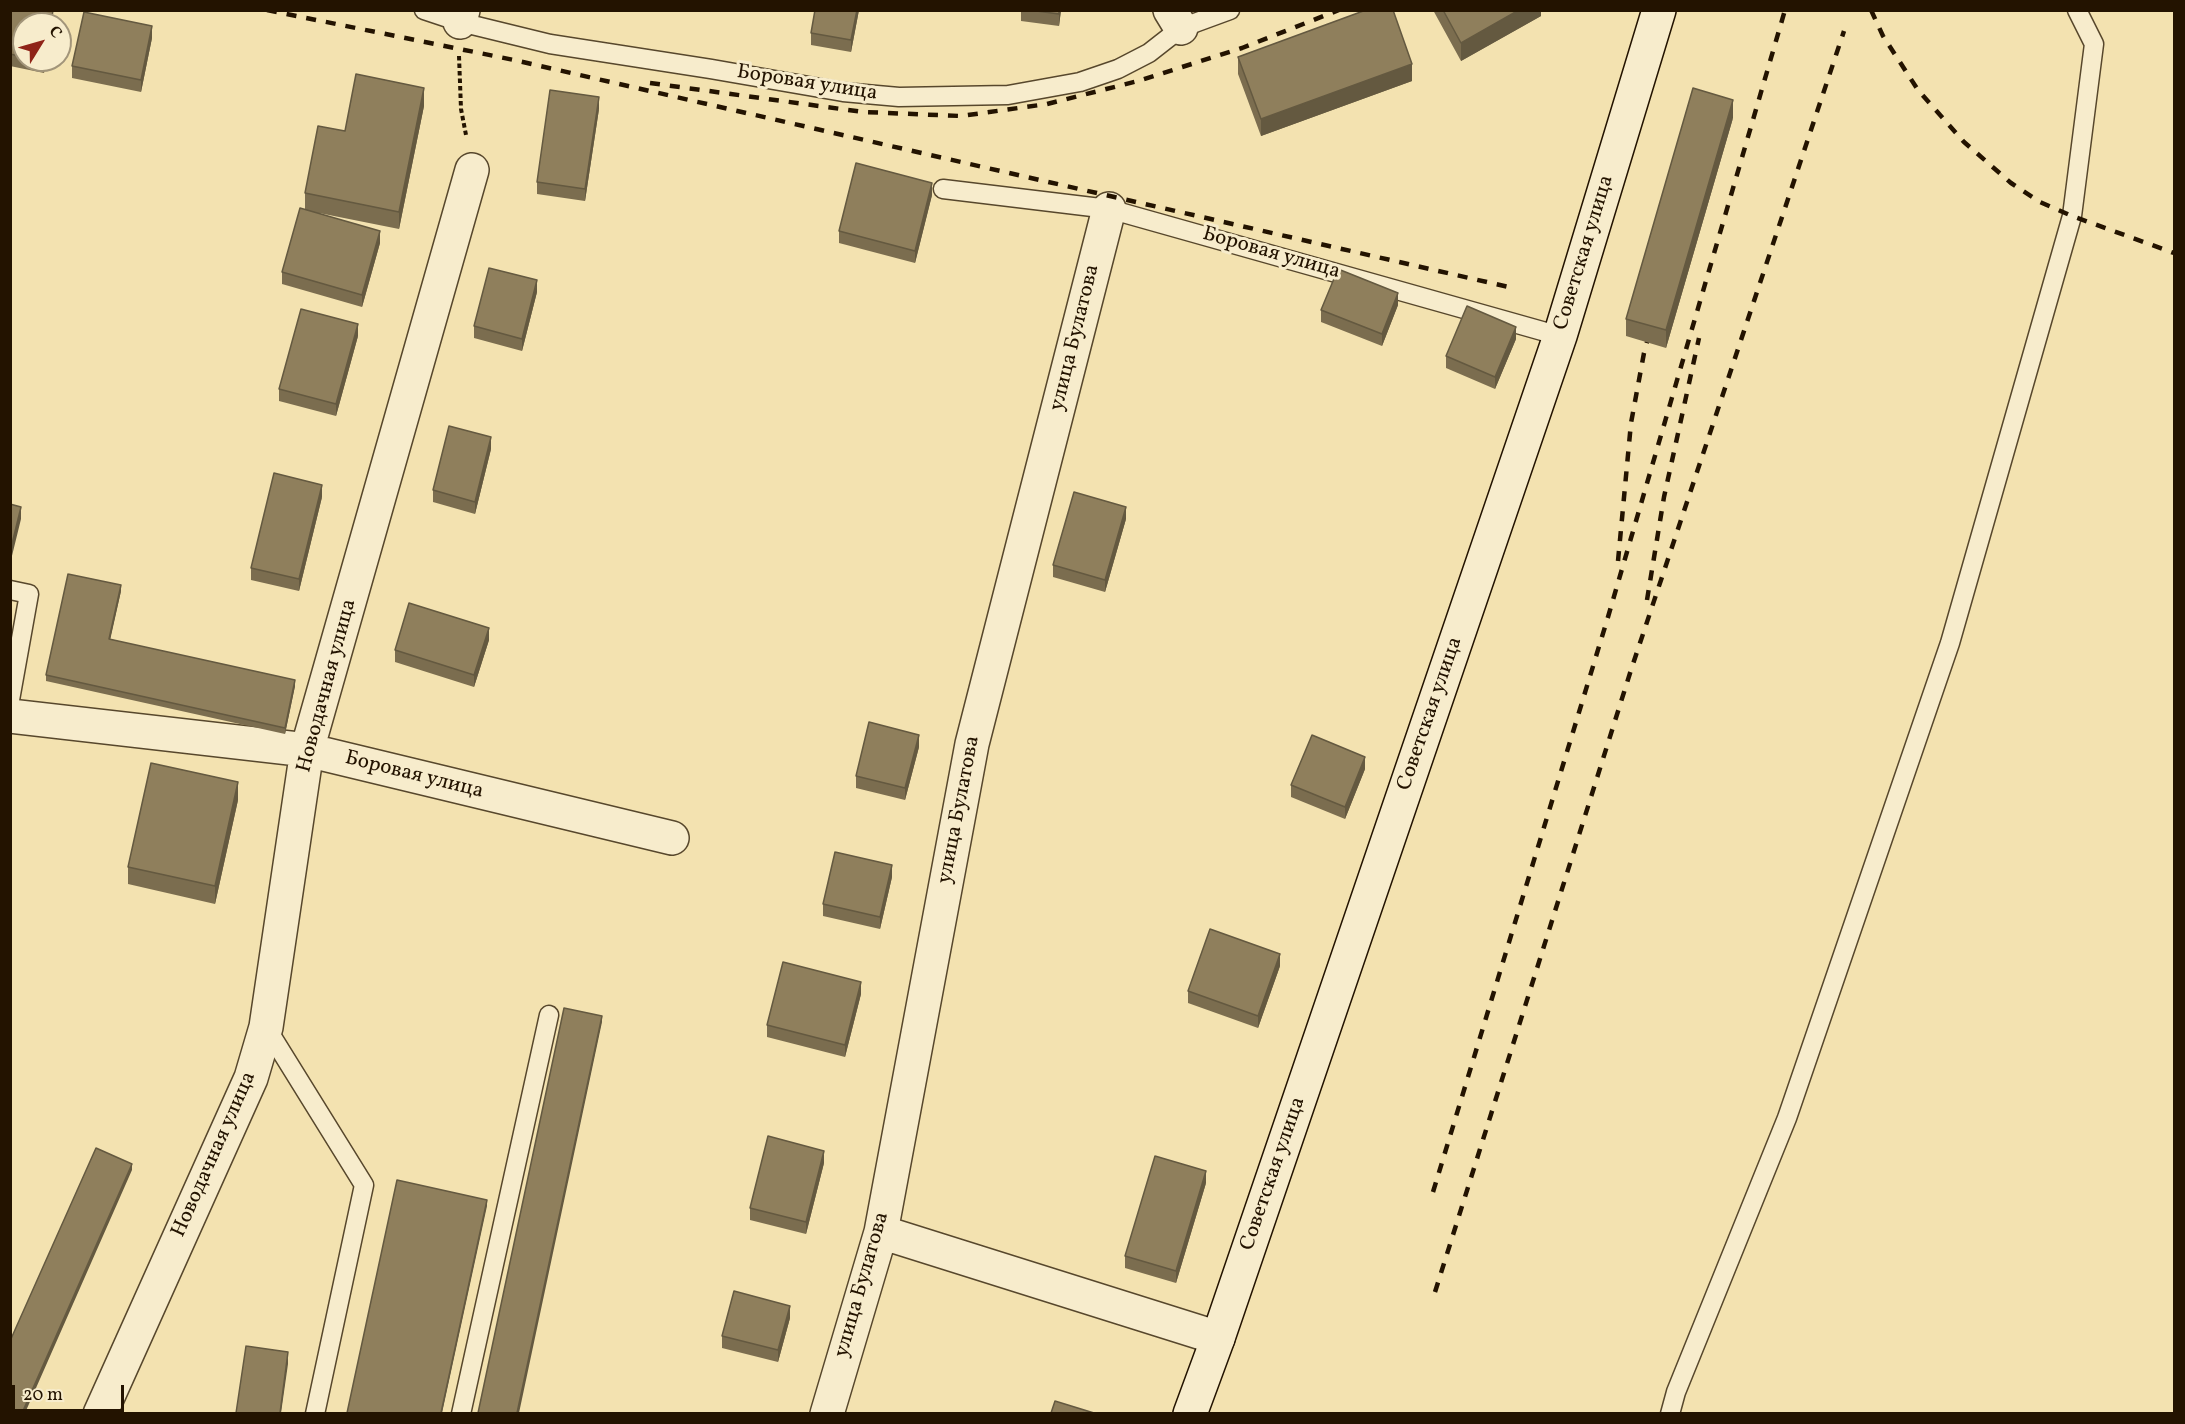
<!DOCTYPE html>
<meta charset="utf-8">
<style>
body{margin:0}
#map{position:relative;width:2185px;height:1424px;overflow:hidden;background:#f3e2b0;font-family:Vollkorn,serif}
canvas{display:block}
.frame{position:absolute;inset:0;border:12px solid #231300;pointer-events:none}
.north{position:absolute;left:12px;top:12px;width:60px;height:60px;box-sizing:border-box;background:#f7eccc;border:2px solid #a2957a;border-radius:50%;rotate:53deg;font-size:16px;font-weight:700;line-height:24px;text-align:center;color:#231300}
.north::after{content:'';display:block;margin:auto;width:21px;height:27px;background:#8f2418;clip-path:polygon(50% 0,100% 100%,50% 72%,0 100%)}
.scale{position:absolute;left:12px;top:1385px;width:112px;height:27px;box-sizing:border-box;border:3px solid #231300;border-top:0;padding-left:8px;font-size:18px;line-height:21px;white-space:nowrap;color:#231300;-webkit-text-stroke:4px #f7eccc;paint-order:stroke}
</style>
<div id="map">
<canvas width="2185" height="1424"></canvas>
<div class="frame"></div>
<div class="north">С</div>
<div class="scale">20 m</div>
</div>
<script>
const ctx = document.querySelector('canvas').getContext('2d');
ctx.lineJoin = 'round';
const toPath = rows => new Path2D(rows.map(r => 'M' + r).join(''));
function trace(path, color, width, dash) { ctx.strokeStyle = color; ctx.lineWidth = width; ctx.lineCap = dash ? 'butt' : 'round'; ctx.setLineDash(dash || []); ctx.stroke(path); }
function fill(path, color) { ctx.fillStyle = color; ctx.fill(path, 'evenodd'); }
function drawText(font, color, halo, rows, align = 'center') {
  ctx.font = font + ' Vollkorn,serif'; ctx.lineWidth = 6; ctx.setLineDash([]); ctx.textBaseline = 'middle'; ctx.strokeStyle = halo; ctx.fillStyle = color; for (const [text, x, y, turn = 0] of rows) {
    ctx.save(); ctx.translate(x, y); ctx.rotate((+turn || 0) * Math.PI / 180); ctx.textAlign = isNaN(turn) ? turn : align; if (halo) ctx.strokeText(text, 0, 0); ctx.fillText(text, 0, 0); ctx.restore();
  }
}
const path = toPath([
 [459,56,461,109,466,135]
]);
const lane = toPath([
 [424,10,460,22,550,44,711,69,843,92,899,97,1008,95,1080,82,1118,69,1149,53,1181,28,1230,10],
 [943,189,1109,209,1560,336],
 [10,590,29,594,10,700],
 [266,1027,364,1185,315,1414],
 [461,1414,549,1015],
 [1670,1414,1676,1392,1787,1118,1950,643,2072,216,2094,44,2077,10]
]);
const street = toPath([
 [1170,10,1181,28],
 [460,22,463,10],
 [10,716,307,750,672,838],
 [881,1232,1218,1338],
 [100,1414,251,1078,266,1027,307,750,472,170],
 [827,1414,881,1232,972,744,1109,209]
]);
const secondary = toPath([
 [1190,1414,1218,1338,1560,336,1659,10]
]);
const rail = toPath([
 [267,10,514,60,1513,288],
 [1871,10,1883,36,1918,90,1964,142,2011,183,2040,202,2072,216,2174,253],
 [650,83,863,112,961,116,1047,104,1138,81,1242,48,1339,10],
 [1618,561,1631,423,1644,353,1651,327],
 [1647,600,1664,497,1699,338],
 [1433,1192,1608,617,1785,10],
 [1435,1292,1631,670,1844,31]
]);
const wall = toPath([
 [10,10,53,22,24,24,24,60,46,60,44,73,10,66],
 [859,10,851,52,811,45,811,33],
 [1021,10,1061,10,1059,26,1021,21],
 [1433,10,1541,10,1541,16,1461,61],
 [152,38,141,92,72,78,72,66],
 [1238,57,1412,81,1261,136,1238,74],
 [424,106,399,229,319,213,380,243,362,307,282,284,282,272,305,209,305,193,345,131],
 [599,109,585,201,537,194,537,182],
 [1733,118,1666,348,1626,336,1626,319],
 [932,195,915,263,839,243,839,231],
 [537,292,522,351,474,338,474,326],
 [1398,305,1382,346,1321,322,1321,310],
 [358,336,336,416,279,401,279,389],
 [1516,339,1495,389,1446,368,1446,356],
 [491,449,475,514,433,502,433,490],
 [322,497,299,591,251,580,251,568],
 [1126,519,1105,592,1053,577,1053,565],
 [121,591,110,639,295,686,285,734,46,681,46,675],
 [489,640,474,687,395,662,395,650],
 [919,747,905,800,856,788,856,776],
 [1365,769,1345,819,1291,797,1291,785],
 [238,800,215,904,128,884,128,867],
 [892,877,880,929,823,916,823,904],
 [1280,966,1258,1028,1188,1003,1188,991],
 [861,994,845,1057,767,1037,767,1025],
 [824,1163,806,1234,750,1220,750,1208],
 [1206,1183,1176,1283,1125,1268,1125,1256],
 [790,1318,778,1362,722,1348,722,1336]
]);
const shadedWall = toPath([
 [53,10,53,24,51,24],
 [857,10,859,10,851,52,851,40],
 [1059,10,1061,10,1059,26],
 [1519,10,1541,10,1541,16,1461,61,1461,43],
 [152,26,152,38,141,92,141,80],
 [44,60,46,60,44,73],
 [1412,64,1412,81,1261,136,1261,119],
 [424,88,424,106,399,229,399,212],
 [599,97,599,109,585,201,585,189],
 [1733,100,1733,118,1666,348,1666,330],
 [932,183,932,195,915,263,915,251],
 [380,231,380,243,362,307,362,295],
 [537,280,537,292,522,351,522,339],
 [1398,293,1398,305,1382,346,1382,334],
 [358,324,358,336,336,416,336,404],
 [1516,327,1516,339,1495,389,1495,377],
 [491,437,491,449,475,514,475,502],
 [322,485,322,497,299,591,299,579],
 [21,507,21,519,10,564,10,552],
 [1126,507,1126,519,1105,592,1105,580],
 [121,585,121,591,109,645,109,639],
 [489,628,489,640,474,687,474,675],
 [295,680,295,686,285,734,285,728],
 [919,735,919,747,905,800,905,788],
 [1365,757,1365,769,1345,819,1345,807],
 [238,782,238,800,215,904,215,886],
 [892,865,892,877,880,929,880,917],
 [1280,954,1280,966,1258,1028,1258,1016],
 [861,982,861,994,845,1057,845,1045],
 [602,1016,602,1022,519,1413,517,1413],
 [824,1151,824,1163,806,1234,806,1222],
 [132,1164,132,1170,25,1413,22,1413],
 [1206,1171,1206,1183,1176,1283,1176,1271],
 [487,1200,487,1206,442,1413,441,1413],
 [790,1306,790,1318,778,1362,778,1350],
 [288,1352,288,1364,281,1413,280,1413]
]);
const building = toPath([
 [10,10,53,10,51,24,24,24,24,57,10,54,10,10],
 [815,10,857,10,851,40,811,33,815,10],
 [1029,10,1059,10,1059,14,1029,10],
 [1366,10,1393,10,1412,64,1261,119,1238,57,1366,10],
 [1443,10,1519,10,1461,43,1443,10],
 [84,12,152,26,141,80,72,66,84,12],
 [356,74,424,88,399,212,305,193,318,126,345,131,356,74],
 [1693,88,1733,100,1666,330,1626,319,1693,88],
 [550,90,599,97,585,189,537,182,550,90],
 [856,163,932,183,915,251,839,231,856,163],
 [300,208,380,231,362,295,282,272,300,208],
 [489,268,537,280,522,339,474,326,489,268],
 [1338,269,1398,293,1382,334,1321,310,1338,269],
 [1467,306,1516,327,1495,377,1446,356,1467,306],
 [301,309,358,324,336,404,279,389,301,309],
 [449,426,491,437,475,502,433,490,449,426],
 [274,473,322,485,299,579,251,568,274,473],
 [1074,492,1126,507,1105,580,1053,565,1074,492],
 [10,504,21,507,10,552,10,504],
 [68,574,121,585,109,639,295,680,285,728,46,675,68,574],
 [409,603,489,628,474,675,395,650,409,603],
 [869,722,919,735,905,788,856,776,869,722],
 [1312,735,1365,757,1345,807,1291,785,1312,735],
 [151,763,238,782,215,886,128,867,151,763],
 [835,852,892,865,880,917,823,904,835,852],
 [1210,929,1280,954,1258,1016,1188,991,1210,929],
 [783,962,861,982,845,1045,767,1025,783,962],
 [564,1008,602,1016,517,1413,478,1413,564,1008],
 [768,1136,824,1151,806,1222,750,1208,768,1136],
 [96,1148,132,1164,22,1413,10,1413,10,1341,96,1148],
 [1155,1156,1206,1171,1176,1271,1125,1256,1155,1156],
 [397,1180,487,1200,441,1413,347,1413,397,1180],
 [734,1291,790,1306,778,1350,722,1336,734,1291],
 [246,1346,288,1352,280,1413,236,1413,246,1346],
 [1055,1401,1094,1413,1051,1413,1055,1401]
]);
const streetNames = [
 ["Боровая улица",807,84,9],
 ["Советская улица",1585,253,-73],
 ["Боровая улица",1271,254,16],
 ["улица Булатова",1076,338,-76],
 ["Новодачная улица",328,686,-75],
 ["Советская улица",1431,714,-71],
 ["Боровая улица",414,776,14],
 ["улица Булатова",960,810,-79],
 ["Новодачная улица",215,1155,-66],
 ["Советская улица",1274,1174,-71],
 ["улица Булатова",863,1285,-74]
];
trace(lane, '#57472c', 21);
trace(street, '#57472c', 36);
trace(secondary, '#231300', 36);
trace(path, '#231300', 4, [4.5, 3]);
trace(lane, '#f7eccc', 18);
trace(street, '#f7eccc', 33);
trace(secondary, '#f7eccc', 33);
trace(rail, '#231300', 4.5, [10, 10]);
fill(wall, '#7b6d4f');
fill(shadedWall, '#645940');
fill(building, '#8f7f5c');
trace(building, '#645940', 1.5);
drawText('21px', '#231300', '#f7eccc', streetNames);
</script>
